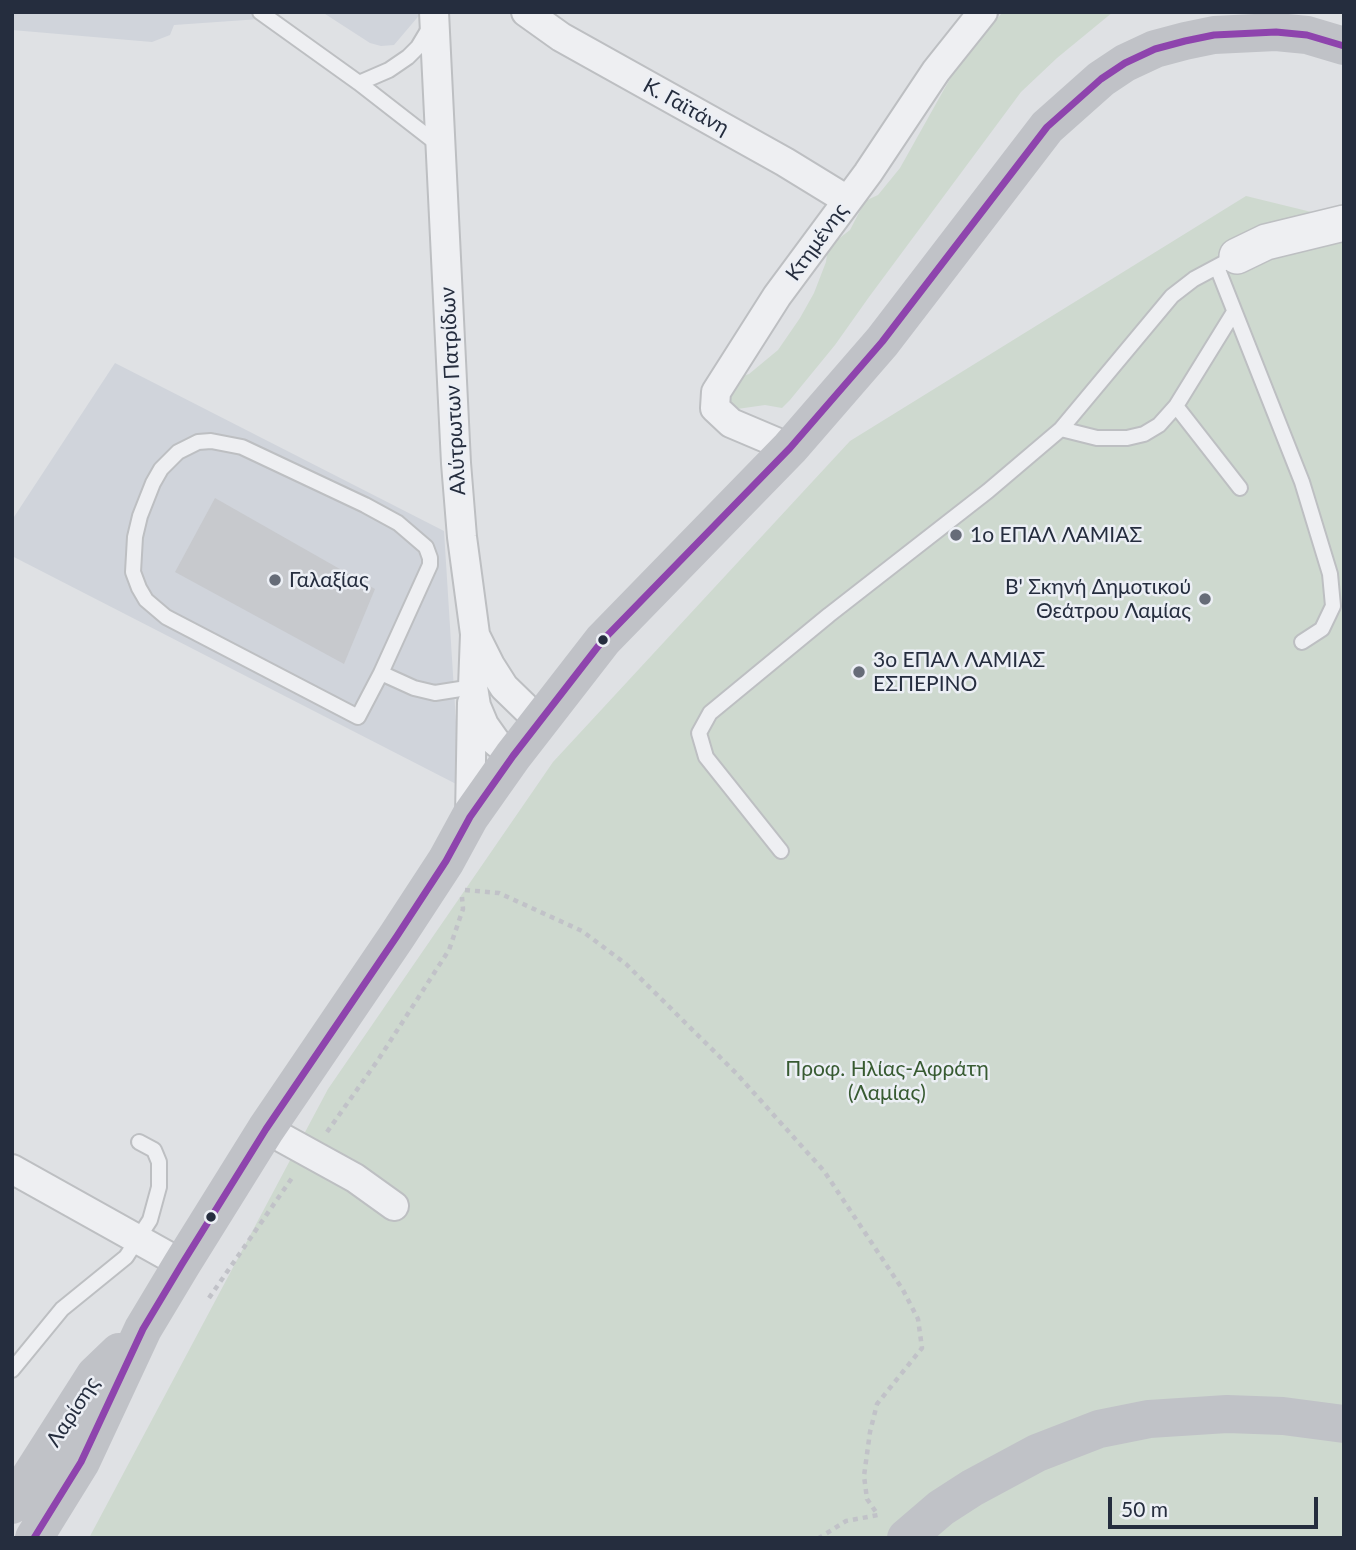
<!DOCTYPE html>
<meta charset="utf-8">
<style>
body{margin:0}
#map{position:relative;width:1356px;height:1550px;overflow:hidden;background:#dfe1e4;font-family:Lato,sans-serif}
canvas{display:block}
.frame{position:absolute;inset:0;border:14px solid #252d3e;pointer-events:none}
.scale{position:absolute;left:1108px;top:1497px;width:210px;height:32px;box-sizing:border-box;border:4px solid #252d3e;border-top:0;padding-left:9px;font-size:21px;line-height:24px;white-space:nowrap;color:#252d3e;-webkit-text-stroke:5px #eceff5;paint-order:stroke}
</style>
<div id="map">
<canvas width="1356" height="1550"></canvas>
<div class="frame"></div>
<div class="scale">50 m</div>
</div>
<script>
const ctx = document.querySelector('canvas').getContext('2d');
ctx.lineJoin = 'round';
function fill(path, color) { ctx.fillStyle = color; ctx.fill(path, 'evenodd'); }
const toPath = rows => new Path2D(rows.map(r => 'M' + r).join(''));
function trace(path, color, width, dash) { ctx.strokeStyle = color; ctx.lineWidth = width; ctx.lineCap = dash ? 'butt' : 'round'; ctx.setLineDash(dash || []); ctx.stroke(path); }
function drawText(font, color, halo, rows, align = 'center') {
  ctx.font = font + ' Lato,sans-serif'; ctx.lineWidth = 5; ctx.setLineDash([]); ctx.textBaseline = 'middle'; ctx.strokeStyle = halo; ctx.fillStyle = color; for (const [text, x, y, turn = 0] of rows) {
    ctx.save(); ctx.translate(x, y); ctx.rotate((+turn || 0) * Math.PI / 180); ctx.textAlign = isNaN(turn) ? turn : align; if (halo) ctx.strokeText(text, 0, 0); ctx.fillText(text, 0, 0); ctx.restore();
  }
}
const built = toPath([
 [12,12,264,12,260,19,174,25,170,35,152,42,12,30],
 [322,12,422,12,394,45,381,46,370,43],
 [115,363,444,531,460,786,12,556,12,520]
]);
const green = toPath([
 [1003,12,1113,12,1057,58,1021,92,869,297,835,345,790,400,782,408,765,405,737,409,728,401,731,380,749,374,778,350,800,318,814,293,826,262,828,247,850,230,865,201,878,195,900,168,956,68,968,50],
 [1246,196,1344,220,1344,1538,89,1538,328,1089,553,762,850,441]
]);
const building = toPath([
 [215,498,375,589,344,664,175,572]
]);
const path = toPath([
 [465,890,499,893,582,931,626,964,736,1073,824,1171,903,1290,918,1319,922,1348,877,1404,870,1432,864,1476,867,1499,878,1515,846,1521,819,1538],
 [327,1132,378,1060,449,950,463,909,462,897],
 [209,1298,294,1175]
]);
const service = toPath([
 [260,12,359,83,440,146],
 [359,83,389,70,408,57,418,47,430,27],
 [1217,267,1302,482,1330,574,1333,606,1322,629,1302,642],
 [1176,406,1240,488],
 [1061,429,1097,438,1127,438,1144,434,1159,425,1176,406,1234,312],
 [211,441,242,447,365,505,398,523,426,547,430,558,430,565,381,673,358,717,166,617,146,600,139,588,133,572,135,537,140,516,153,483,161,469,178,452,198,442,211,441],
 [381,673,414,688,435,693,473,687],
 [781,851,706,757,699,733,710,713,829,615,988,491,1061,429,1172,296,1194,279,1237,256],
 [12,1370,62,1309,126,1257,150,1220,159,1187,159,1162,154,1150,139,1142]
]);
const minor = toPath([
 [434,12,456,463,462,537,475,634,473,687,476,706,484,725,496,742,513,756],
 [526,12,561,37,785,162,847,200],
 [790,448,731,423,715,408,716,392,777,296,868,173,936,71,983,12],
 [476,637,490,665,504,687,538,720],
 [470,817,472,703],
 [266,1129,355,1178,394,1206],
 [12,1169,182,1264]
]);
const tertiary = toPath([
 [1237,256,1266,242,1344,223]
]);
const secondary = toPath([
 [12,1505,95,1375,119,1352],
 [34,1538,81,1462,143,1329,182,1264,266,1129,397,936,446,861,470,817,513,756,603,640,790,448,882,342,1047,127,1101,79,1125,63,1155,49,1185,41,1214,35,1276,32,1307,35,1344,46],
 [906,1538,941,1508,972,1488,1037,1453,1099,1429,1149,1419,1227,1414,1283,1416,1344,1424]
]);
const bus1 = toPath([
 [34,1538,81,1462,143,1329,182,1264,266,1129,397,936,446,861,470,817,513,756,603,640,790,448,882,342,1047,127,1101,79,1125,63,1155,49,1185,41,1214,35,1276,32,1307,35,1344,46]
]);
const markers = [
 [956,535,7,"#666c78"],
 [275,580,7,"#666c78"],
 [1205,599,7,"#666c78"],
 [603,640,6,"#252d3e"],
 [859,672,7,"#666c78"],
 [211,1217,6,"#252d3e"]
];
const streetNames = [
 ["Κ. Γαϊτάνη",686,107,29],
 ["Κτημένης",817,242,-54],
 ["Αλύτρωτων Πατρίδων",453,391,-93],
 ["Λαρίσης",73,1412,-57]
];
const poiNames = [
 ["1ο ΕΠΑΛ ΛΑΜΙΑΣ",970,535],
 ["Γαλαξίας",289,580],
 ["Β' Σκηνή Δημοτικού",1191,587,"right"],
 ["Θεάτρου Λαμίας",1191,611,"right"],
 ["3ο ΕΠΑΛ ΛΑΜΙΑΣ",873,660],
 ["ΕΣΠΕΡΙΝΟ",873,684]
];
const parkNames = [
 ["Προφ. Ηλίας-Αφράτη",887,1069],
 ["(Λαμίας)",887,1093]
];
fill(built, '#d0d4db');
fill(green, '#ced9cf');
fill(building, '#c7c9cd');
trace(service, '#bdbfc2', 18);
trace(minor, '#bdbfc2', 32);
trace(tertiary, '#bdbfc2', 38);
trace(path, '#c1c2c8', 4.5, [5, 5]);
trace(service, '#eeeff2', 14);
trace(minor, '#eeeff2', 28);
trace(tertiary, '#eeeff2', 35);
trace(secondary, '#c0c2c7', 38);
trace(bus1, '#8e44ad', 7);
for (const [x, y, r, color] of markers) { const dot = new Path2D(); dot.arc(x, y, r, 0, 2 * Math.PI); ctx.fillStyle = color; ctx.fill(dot); trace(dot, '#eceff5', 2.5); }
drawText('21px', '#252d3e', '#eceff5', streetNames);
drawText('21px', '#252d3e', '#eceff5', poiNames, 'left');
drawText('21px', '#385b32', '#eceff5', parkNames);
</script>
